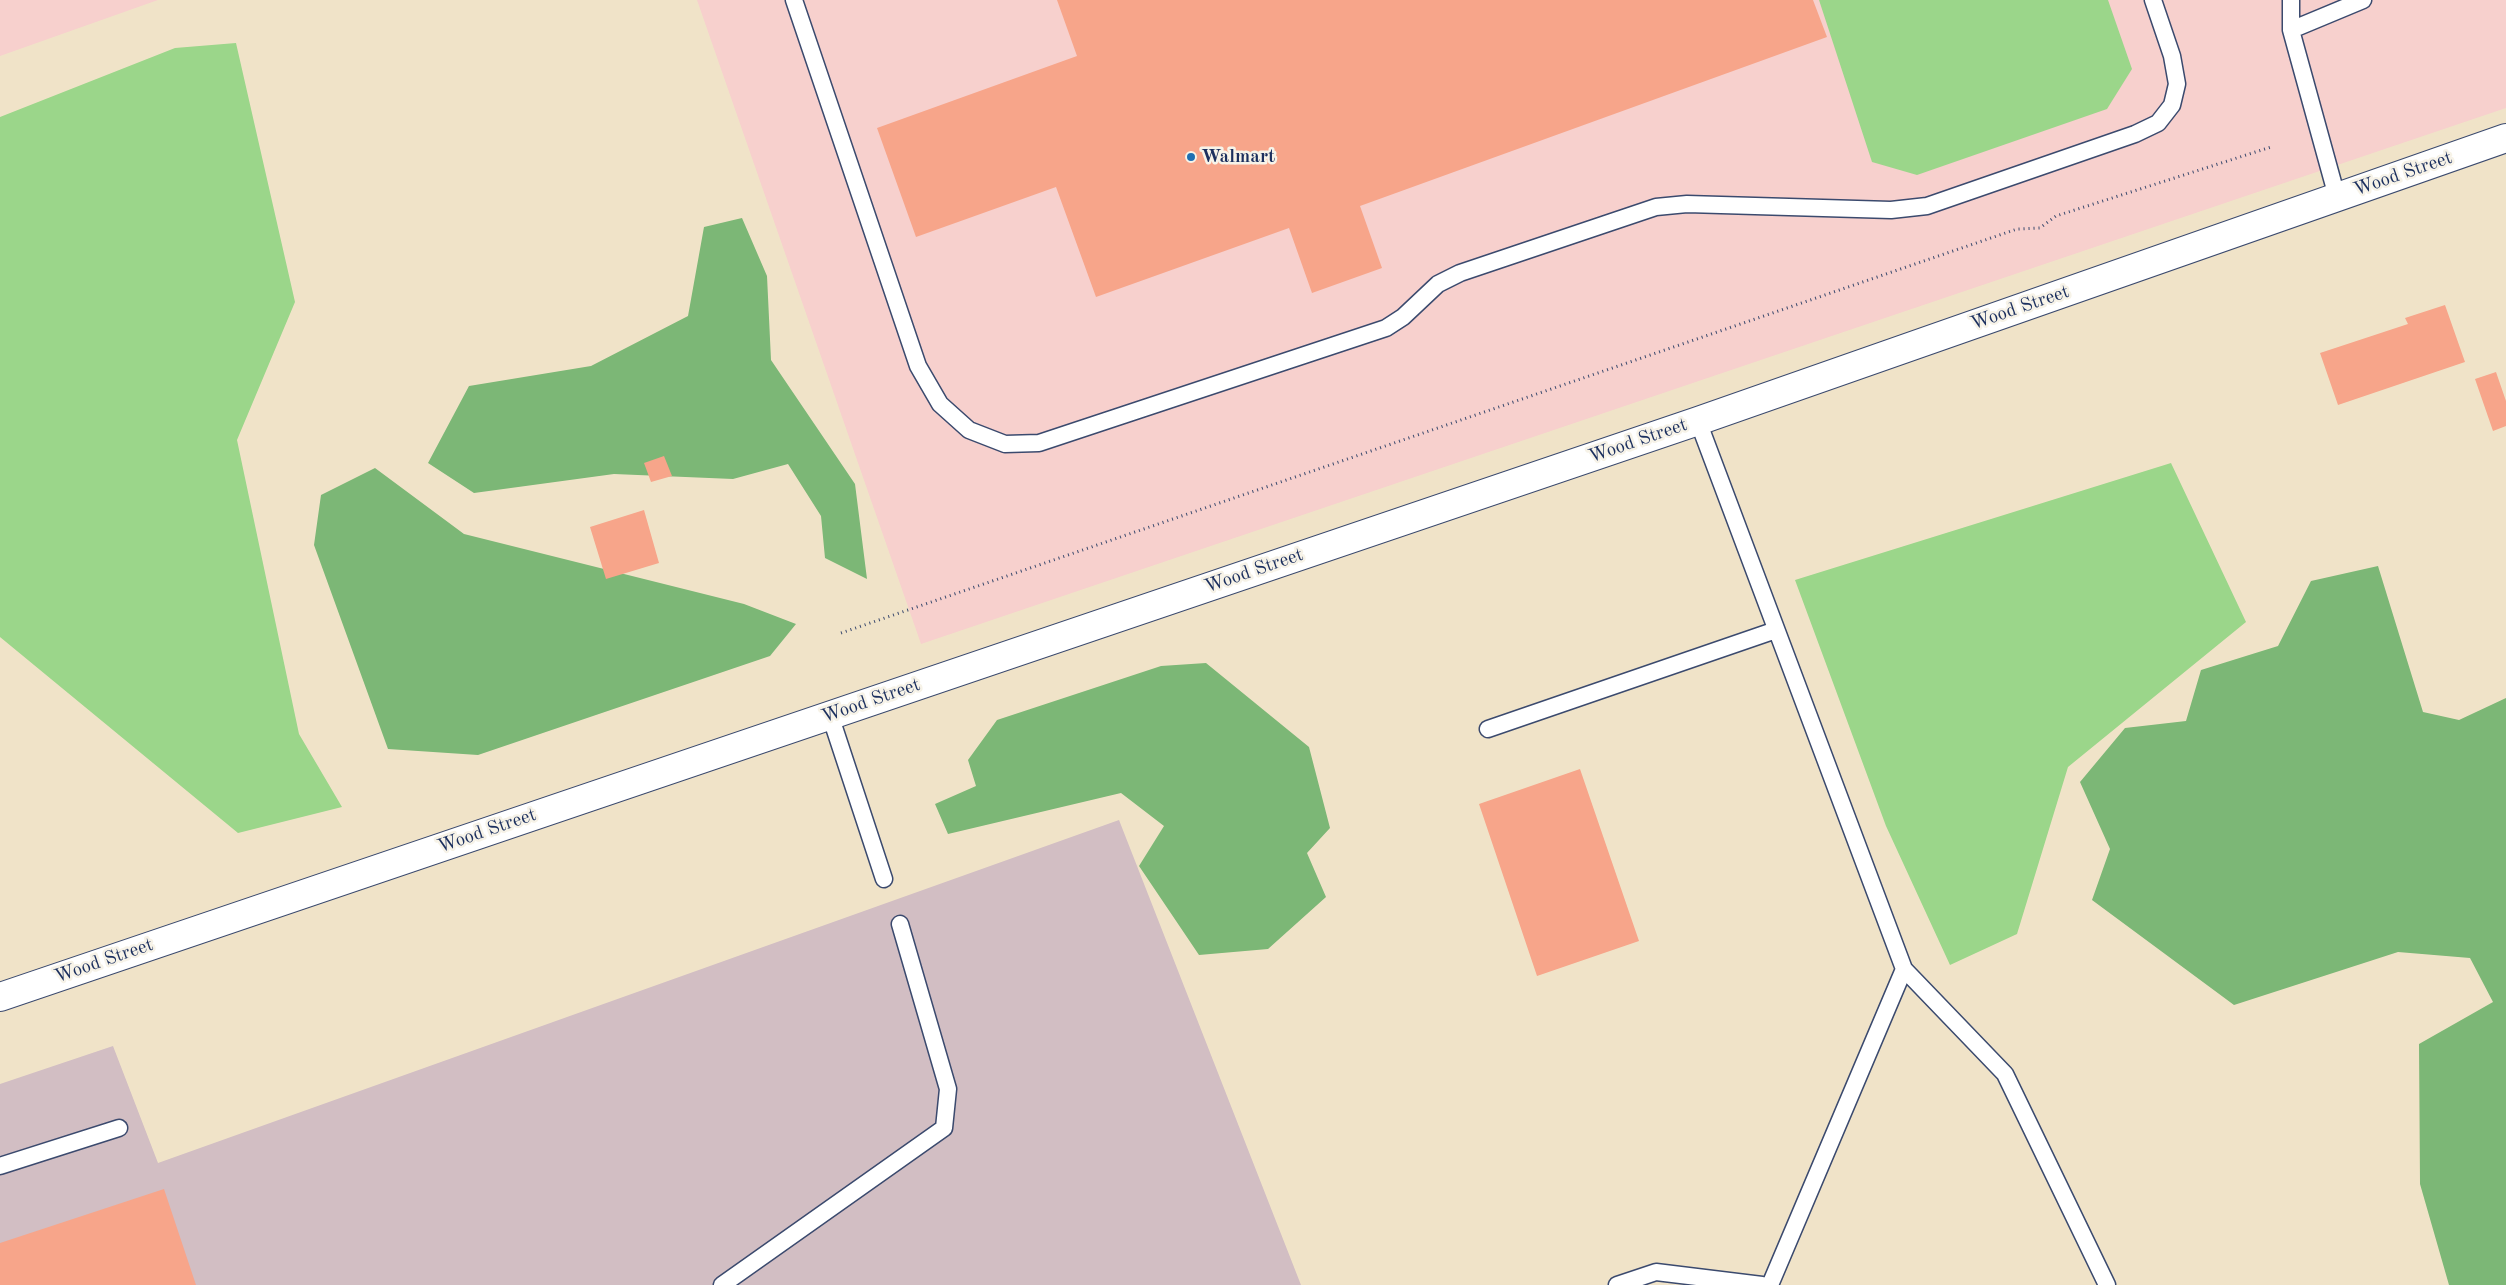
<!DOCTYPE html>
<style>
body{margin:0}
canvas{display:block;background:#f0e3c8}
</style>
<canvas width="2506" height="1285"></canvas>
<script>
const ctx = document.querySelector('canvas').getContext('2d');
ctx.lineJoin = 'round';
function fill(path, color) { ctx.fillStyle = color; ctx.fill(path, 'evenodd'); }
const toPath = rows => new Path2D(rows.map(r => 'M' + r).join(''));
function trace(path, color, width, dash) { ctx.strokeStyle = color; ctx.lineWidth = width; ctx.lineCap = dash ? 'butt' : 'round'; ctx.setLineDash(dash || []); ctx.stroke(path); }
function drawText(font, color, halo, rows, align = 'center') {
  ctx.font = font + ' "Old Standard TT",serif'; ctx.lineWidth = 5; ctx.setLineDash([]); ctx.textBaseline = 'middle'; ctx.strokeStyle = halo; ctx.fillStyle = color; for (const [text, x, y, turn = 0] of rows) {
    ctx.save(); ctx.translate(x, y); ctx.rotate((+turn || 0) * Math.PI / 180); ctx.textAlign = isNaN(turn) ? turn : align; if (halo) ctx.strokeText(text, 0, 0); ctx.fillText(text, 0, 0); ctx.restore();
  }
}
const built = toPath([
 [0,0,158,0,0,56],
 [697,0,2506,0,2506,108,921,644]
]);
const industrial = toPath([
 [1119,820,1301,1285,0,1285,0,1084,113,1046,158,1163]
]);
const green = toPath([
 [1819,0,2108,0,2132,69,2107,109,1917,175,1872,162],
 [236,43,295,302,237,440,299,734,342,807,238,833,0,637,0,117,175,48],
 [2171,463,2246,622,2068,767,2017,934,1950,965,1886,826,1795,580]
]);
const forest = toPath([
 [742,218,767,276,771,360,855,484,867,579,825,558,821,516,788,464,733,479,614,474,474,493,428,463,469,386,591,366,688,316,704,227],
 [375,468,464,534,744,604,796,624,770,656,478,755,388,749,314,545,321,495],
 [2378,566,2423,712,2459,720,2506,698,2506,1285,2449,1285,2420,1184,2419,1044,2493,1002,2470,958,2398,952,2234,1005,2092,900,2110,849,2080,782,2125,728,2186,721,2201,670,2278,646,2311,581],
 [1206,663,1309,747,1330,828,1307,853,1326,897,1268,949,1199,955,1139,866,1164,826,1121,793,948,834,935,804,976,786,968,760,997,720,1161,666]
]);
const building = toPath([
 [1057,0,1813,0,1827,37,1360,206,1382,268,1312,293,1289,228,1096,297,1056,187,916,237,877,128,1077,56],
 [2445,305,2465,362,2338,405,2320,353,2408,324,2405,318],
 [2496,372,2506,401,2506,426,2493,431,2475,379],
 [664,456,672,476,651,482,644,463],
 [644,510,659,563,606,579,590,527],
 [1580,769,1639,941,1537,976,1479,804],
 [164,1189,196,1285,0,1285,0,1243]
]);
const path = toPath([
 [841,633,2017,229,2040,228,2056,216,2271,147]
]);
const service = toPath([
 [794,0,918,366,940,404,969,430,1005,444,1039,443,1386,328,1403,317,1438,284,1460,273,1656,207,1687,204,1891,210,1927,206,2135,134,2158,123,2172,105,2177,84,2172,56,2153,0],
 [2291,0,2291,30,2337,197],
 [2291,30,2363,0],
 [1698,421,1904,969,2005,1074,2107,1285],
 [830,715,884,879],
 [1488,729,1776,630],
 [0,1166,119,1128],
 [722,1285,944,1128,948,1089,900,924],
 [1617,1285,1656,1272,1762,1285],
 [1770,1285,1904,969]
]);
const tertiary = toPath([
 [0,997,1698,421,2506,138]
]);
const markers = [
 [1191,157,5,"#1f6fb2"]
];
const poiNames = [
 ["Walmart",1201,157]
];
const streetNames = [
 ["Wood Street",2403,174,-19],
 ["Wood Street",2020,308,-19],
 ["Wood Street",1638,441,-19],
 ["Wood Street",1254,571,-19],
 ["Wood Street",871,701,-19],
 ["Wood Street",487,831,-19],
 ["Wood Street",104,961,-19]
];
fill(built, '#f7d0cd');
fill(industrial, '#d2bec3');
fill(green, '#9bd68a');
fill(forest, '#7cb776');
fill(building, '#f7a58a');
trace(service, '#3b4a6e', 19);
trace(tertiary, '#3b4a6e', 30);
trace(path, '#3b4a6e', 3, [1, 4]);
trace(service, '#fff', 16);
trace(tertiary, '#fff', 28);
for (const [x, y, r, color] of markers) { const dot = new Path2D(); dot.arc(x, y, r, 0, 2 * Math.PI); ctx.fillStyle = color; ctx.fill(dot); trace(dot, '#f7f3e8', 2); }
drawText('bold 19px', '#1b2f5e', '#f7f3e8', poiNames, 'left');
drawText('19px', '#1b2f5e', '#f7f3e8', streetNames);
</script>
